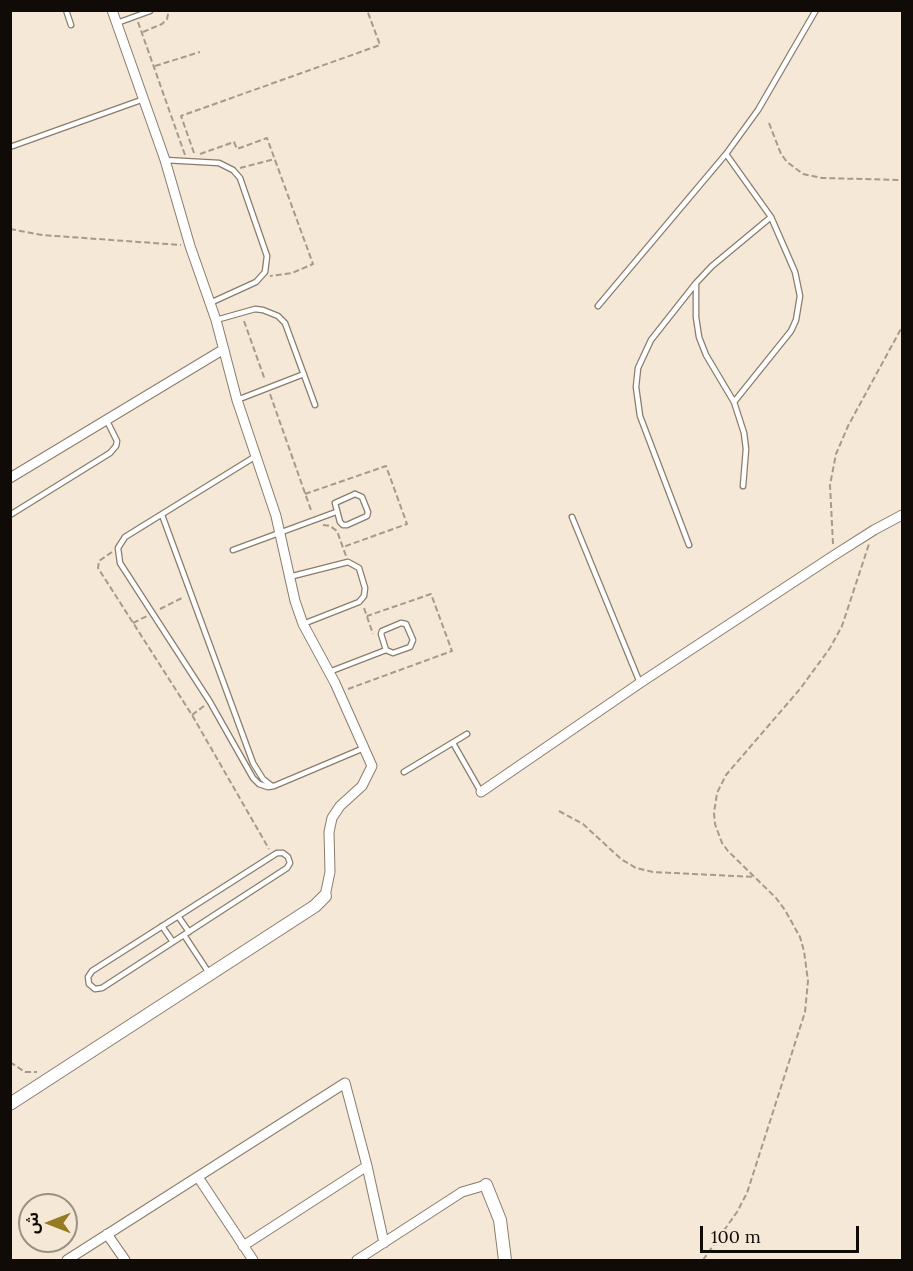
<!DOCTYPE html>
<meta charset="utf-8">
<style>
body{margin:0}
#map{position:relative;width:913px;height:1271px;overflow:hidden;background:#f6e8d6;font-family:Lora,"Noto Sans Arabic",serif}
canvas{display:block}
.frame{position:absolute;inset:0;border:12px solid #100b06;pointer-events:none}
.north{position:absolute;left:18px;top:1193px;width:60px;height:60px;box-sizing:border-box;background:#f6e8d6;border:2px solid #9a9083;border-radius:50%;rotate:270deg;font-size:16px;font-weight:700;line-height:24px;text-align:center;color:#100b06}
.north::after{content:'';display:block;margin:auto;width:21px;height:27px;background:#957b22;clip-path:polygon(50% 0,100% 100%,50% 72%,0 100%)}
.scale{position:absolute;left:700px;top:1226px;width:159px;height:27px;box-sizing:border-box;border:3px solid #100b06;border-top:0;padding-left:8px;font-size:18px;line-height:21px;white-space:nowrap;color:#100b06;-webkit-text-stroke:4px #f6e8d6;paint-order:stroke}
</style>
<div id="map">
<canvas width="913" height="1271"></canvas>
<div class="frame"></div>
<div class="north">ش</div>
<div class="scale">100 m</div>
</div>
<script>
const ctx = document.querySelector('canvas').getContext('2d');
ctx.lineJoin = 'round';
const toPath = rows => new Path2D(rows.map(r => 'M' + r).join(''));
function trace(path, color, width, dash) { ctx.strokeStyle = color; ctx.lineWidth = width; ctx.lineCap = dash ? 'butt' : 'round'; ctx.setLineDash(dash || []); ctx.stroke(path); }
const path = toPath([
 [138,22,185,155],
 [143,32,162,24,167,19,169,10],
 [155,66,200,52],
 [769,123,781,154,787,162,803,174,822,178,902,180],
 [194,153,181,116,380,45,367,10],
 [200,154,234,142,237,149,267,138,313,264,292,273,270,276],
 [240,168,275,159],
 [10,229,42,235,181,245],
 [244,321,265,380],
 [270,394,312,513],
 [305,494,386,466,407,524,343,547],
 [323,525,330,526,337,531,346,556],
 [833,544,830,485,836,454,848,426,902,327],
 [112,552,99,561,98,568,192,715,269,849],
 [364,608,373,634],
 [160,609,184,597],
 [133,623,147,616],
 [348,689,452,651,431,594,367,616],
 [192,715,204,706],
 [559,811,583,824,621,859,636,868,653,872,755,877],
 [10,1062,25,1072,37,1072],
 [703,1260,737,1212,747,1193,805,1012,808,981,804,951,800,937,785,910,776,898,728,851,722,843,715,824,714,813,717,793,726,775,800,689,830,648,842,626,869,544]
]);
const lane = toPath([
 [66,10,71,25],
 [117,23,150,11],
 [10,147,144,99],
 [726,154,771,217,795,272,800,296,796,320,791,331,734,402],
 [165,160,219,163,233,170,240,178,267,256,265,272,256,282,210,303],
 [696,283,696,317,699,337,706,355,734,402,744,433,746,449,743,486],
 [598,306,726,154,758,110,816,10],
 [216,320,255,309,263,310,278,316,285,323,315,405],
 [237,400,304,374],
 [256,456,125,537,118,548,120,563,210,702,253,778,259,784,268,787,274,786,364,748],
 [355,494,362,497,368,512,367,516,347,525,343,525,340,522,335,503,355,494],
 [10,515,110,453,116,446,117,441,106,419],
 [162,515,253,763,263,779,272,786],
 [572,517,640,683],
 [689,545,640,416,636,387,638,368,651,340,696,283,712,266,771,217],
 [233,550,336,512],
 [289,577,348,562,359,568,365,588,364,596,359,602,303,624],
 [329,672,386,650,393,653,410,647,413,640,406,624,401,623,382,631,381,634,386,650],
 [453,743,481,792],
 [404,772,467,734],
 [277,853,283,853,288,857,290,863,287,868,102,988,95,989,89,984,88,977,92,971,277,853],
 [178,916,189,932],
 [162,926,173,942],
 [184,935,209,973]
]);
const street = toPath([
 [112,10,165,160,190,246,216,320,237,400,276,516,295,601,303,624,335,683,372,766,362,786,340,806,332,818,329,832,330,872,325,896],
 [10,478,224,349],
 [481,792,640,683,833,556,874,530,902,515],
 [198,1177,253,1260],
 [107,1234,125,1260],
 [243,1246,367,1166],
 [67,1260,345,1083,367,1166,384,1243],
 [357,1260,462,1192,486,1185]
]);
const secondary = toPath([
 [10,1104,315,906,325,896],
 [486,1185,500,1220,505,1260]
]);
trace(lane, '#897c6c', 7);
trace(street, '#897c6c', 11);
trace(secondary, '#897c6c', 14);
trace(path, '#a59a8d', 2, [6, 3]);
trace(lane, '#fff', 4.5);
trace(street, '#fff', 9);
trace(secondary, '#fff', 12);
</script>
